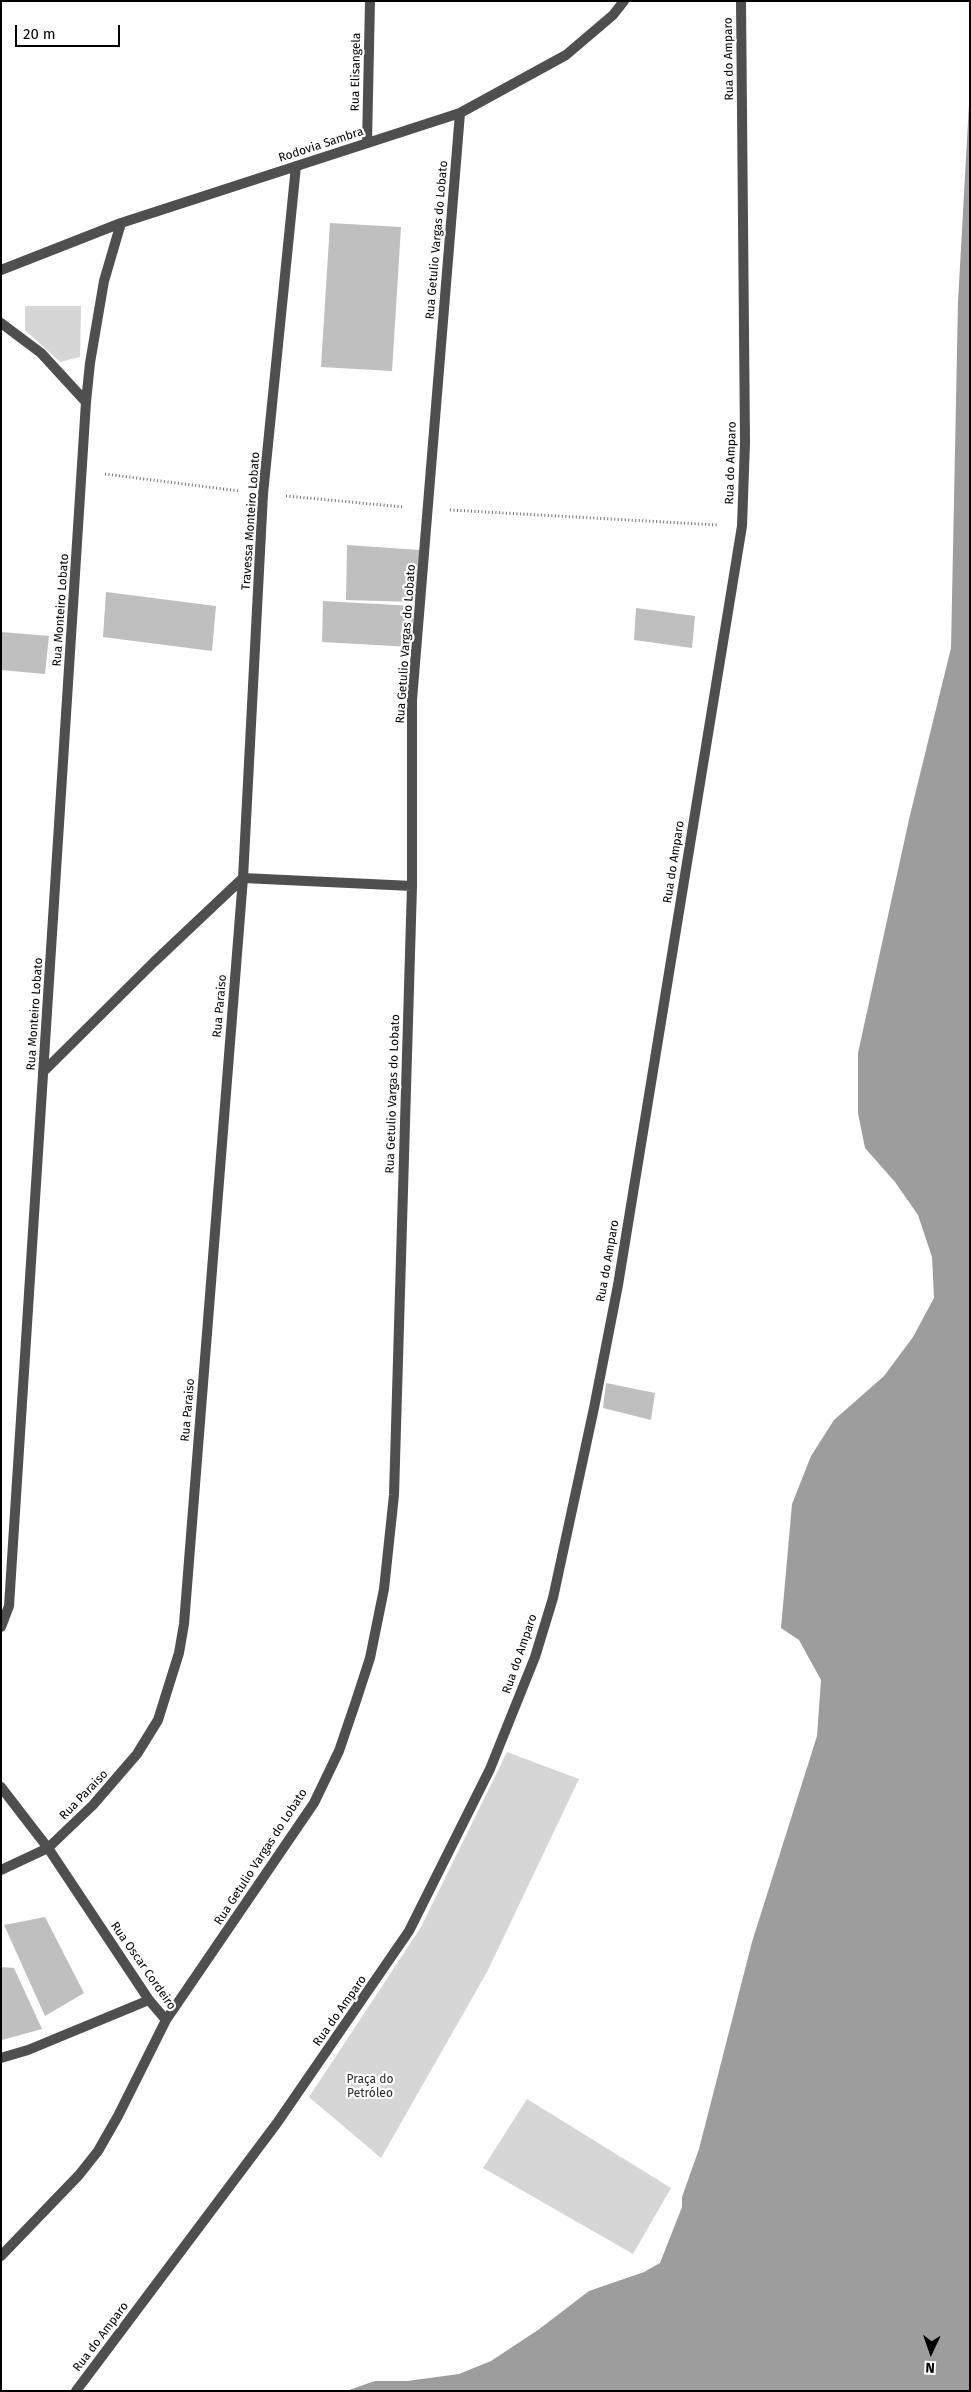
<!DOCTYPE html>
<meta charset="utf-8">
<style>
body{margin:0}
#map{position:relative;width:971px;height:2392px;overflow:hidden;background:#fff;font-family:"Fira Sans",sans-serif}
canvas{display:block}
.frame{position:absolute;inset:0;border:2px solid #000;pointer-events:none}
.north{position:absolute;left:906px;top:2327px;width:50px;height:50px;-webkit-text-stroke:4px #fff;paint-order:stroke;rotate:183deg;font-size:14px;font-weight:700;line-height:20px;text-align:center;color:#000}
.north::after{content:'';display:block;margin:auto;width:18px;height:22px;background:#000;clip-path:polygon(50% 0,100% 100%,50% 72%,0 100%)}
.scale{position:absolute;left:15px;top:25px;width:105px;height:22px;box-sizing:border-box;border:2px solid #000;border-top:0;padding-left:6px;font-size:15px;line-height:18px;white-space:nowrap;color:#000;-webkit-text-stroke:4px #fff;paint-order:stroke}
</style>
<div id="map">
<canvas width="971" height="2392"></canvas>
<div class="frame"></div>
<div class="north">N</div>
<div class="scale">20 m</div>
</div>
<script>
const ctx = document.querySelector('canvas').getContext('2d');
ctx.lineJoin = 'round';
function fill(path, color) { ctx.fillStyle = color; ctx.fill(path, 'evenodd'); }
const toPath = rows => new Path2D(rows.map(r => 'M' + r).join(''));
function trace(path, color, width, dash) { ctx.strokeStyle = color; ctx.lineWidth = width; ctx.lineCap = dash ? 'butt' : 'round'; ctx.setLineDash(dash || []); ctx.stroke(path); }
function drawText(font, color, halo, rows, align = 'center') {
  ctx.font = font + ' "Fira Sans",sans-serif'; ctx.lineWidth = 4.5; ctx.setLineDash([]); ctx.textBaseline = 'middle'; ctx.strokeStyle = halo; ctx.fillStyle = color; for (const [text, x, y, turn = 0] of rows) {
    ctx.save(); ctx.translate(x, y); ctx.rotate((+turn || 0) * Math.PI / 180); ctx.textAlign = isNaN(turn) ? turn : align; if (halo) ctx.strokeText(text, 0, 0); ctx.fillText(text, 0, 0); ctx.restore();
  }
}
const green = toPath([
 [25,306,81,306,80,357,60,362,25,330],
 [507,1752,579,1779,487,1972,381,2158,309,2097,421,1927],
 [527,2099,671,2188,633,2254,483,2168]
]);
const water = toPath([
 [970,86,970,2391,346,2391,375,2381,407,2381,459,2374,491,2361,538,2330,589,2291,644,2272,660,2263,682,2207,682,2197,699,2149,752,1942,817,1736,821,1680,799,1640,781,1628,792,1504,811,1456,834,1420,884,1376,913,1337,934,1298,932,1257,918,1215,895,1182,865,1148,858,1113,858,1053,910,815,951,648,958,302]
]);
const building = toPath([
 [330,223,401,227,392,371,321,367],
 [347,545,420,550,416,602,346,600],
 [106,592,216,606,212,651,103,637],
 [323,601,414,606,411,647,322,642],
 [636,608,695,616,692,648,634,640],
 [1,632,49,636,45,674,1,670],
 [606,1383,655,1393,651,1420,603,1408],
 [45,1917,84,1993,45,2016,4,1925],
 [1,1967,14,1968,42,2029,2,2040]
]);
const path = toPath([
 [105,474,240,491],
 [286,496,404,507],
 [450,510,718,525]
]);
const street = toPath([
 [367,143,370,1],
 [1,270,121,223,460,113,566,55,613,15,624,1],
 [1,323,41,353,86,402],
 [44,1071,154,962,243,878,412,886],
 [1,1627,9,1606,86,402,90,363,104,281,121,223],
 [1,1787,48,1848,149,2000,166,2020,118,2116,98,2151,79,2175,1,2256],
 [1,1870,48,1848,93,1805,137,1754,158,1720,179,1653,184,1624,243,878,263,494,296,166],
 [166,2020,314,1803,339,1751,356,1701,370,1658,384,1589,394,1495,412,886,412,700,460,113],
 [1,2058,28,2050,149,2000],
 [76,2391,277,2123,409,1931,490,1769,535,1657,553,1598,594,1408,618,1285,742,526,745,442,741,1]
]);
const streetNames = [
 ["Rua do Amparo",729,59,-91],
 ["Rua Elisangela",356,72,-89],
 ["Rodovia Sambra",321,145,-18],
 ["Rua Getulio Vargas do Lobato",437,240,-85],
 ["Rua do Amparo",731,463,-88],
 ["Travessa Monteiro Lobato",251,521,-86],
 ["Rua Monteiro Lobato",61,610,-86],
 ["Rua Getulio Vargas do Lobato",406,644,-86],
 ["Rua do Amparo",674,862,-81],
 ["Rua Paraiso",220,1006,-85],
 ["Rua Monteiro Lobato",35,1014,-86],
 ["Rua Getulio Vargas do Lobato",393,1094,-88],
 ["Rua do Amparo",608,1261,-80],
 ["Rua Paraiso",188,1410,-85],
 ["Rua do Amparo",520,1654,-71],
 ["Rua Paraiso",84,1795,-46],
 ["Rua Getulio Vargas do Lobato",261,1857,-57],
 ["Rua Oscar Cordeiro",143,1966,55],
 ["Rua do Amparo",340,2011,-55],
 ["Rua do Amparo",101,2337,-53]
];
const parkNames = [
 ["Praça do",370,2080],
 ["Petróleo",370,2094]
];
fill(green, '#d6d6d6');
fill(water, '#9d9d9d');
fill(building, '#bfbfbf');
trace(path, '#717171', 3, [1, 2.5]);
trace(street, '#4f4f4f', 10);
drawText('12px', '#000', '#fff', streetNames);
drawText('12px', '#2d2d2d', '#fff', parkNames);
</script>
